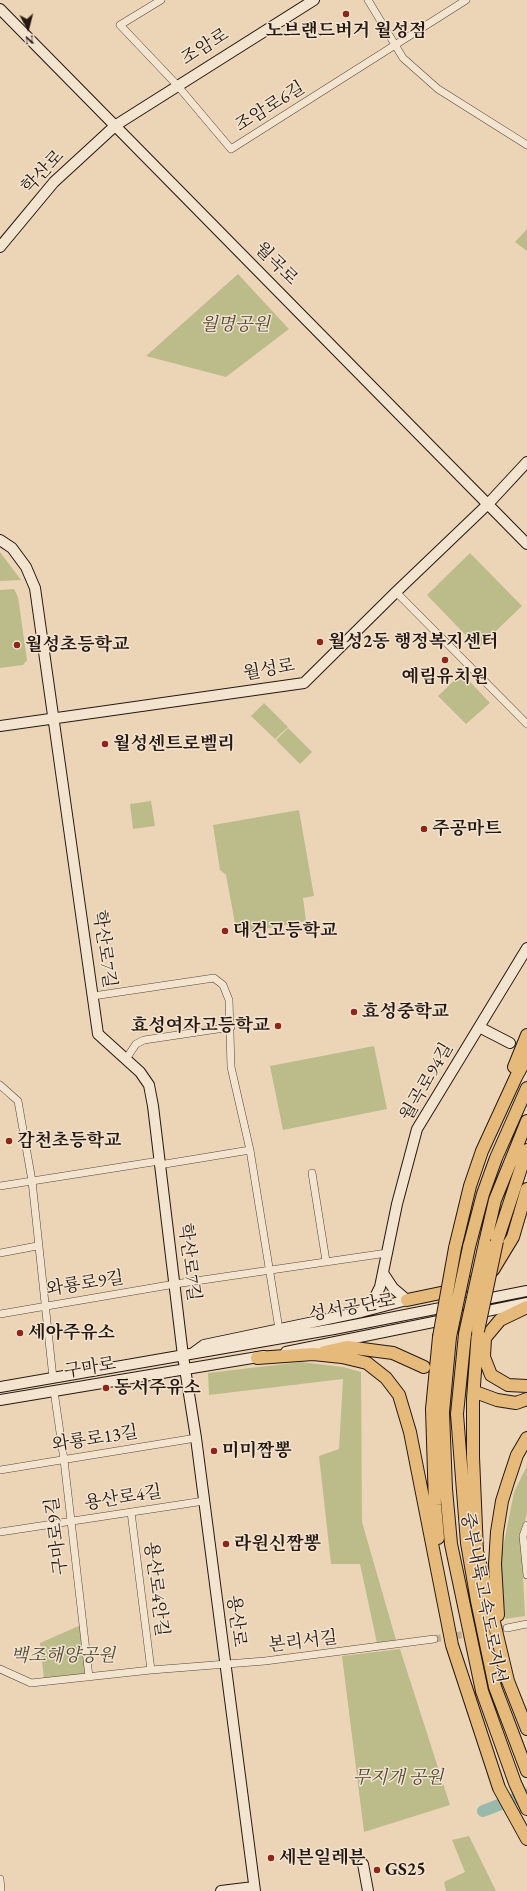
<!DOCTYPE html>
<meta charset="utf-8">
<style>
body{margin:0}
#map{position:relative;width:527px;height:1891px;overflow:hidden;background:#ecd5b6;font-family:"EB Garamond",serif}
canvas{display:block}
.north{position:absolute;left:8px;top:8px;width:40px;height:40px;-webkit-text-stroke:3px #f3e4d0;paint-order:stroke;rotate:173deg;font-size:11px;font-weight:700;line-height:16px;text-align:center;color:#251812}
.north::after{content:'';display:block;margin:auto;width:14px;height:18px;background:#251812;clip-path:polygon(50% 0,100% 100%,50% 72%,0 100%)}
</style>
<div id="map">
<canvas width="527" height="1891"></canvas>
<div class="north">N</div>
</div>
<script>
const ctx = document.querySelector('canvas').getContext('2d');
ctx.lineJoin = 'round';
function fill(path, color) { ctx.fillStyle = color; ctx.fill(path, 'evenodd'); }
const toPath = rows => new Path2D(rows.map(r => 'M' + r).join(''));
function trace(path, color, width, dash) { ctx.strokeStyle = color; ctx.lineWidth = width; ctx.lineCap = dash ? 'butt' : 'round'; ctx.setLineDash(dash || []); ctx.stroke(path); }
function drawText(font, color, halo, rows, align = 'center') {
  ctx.font = font + ' "EB Garamond","Noto Serif KR",serif'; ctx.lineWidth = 3; ctx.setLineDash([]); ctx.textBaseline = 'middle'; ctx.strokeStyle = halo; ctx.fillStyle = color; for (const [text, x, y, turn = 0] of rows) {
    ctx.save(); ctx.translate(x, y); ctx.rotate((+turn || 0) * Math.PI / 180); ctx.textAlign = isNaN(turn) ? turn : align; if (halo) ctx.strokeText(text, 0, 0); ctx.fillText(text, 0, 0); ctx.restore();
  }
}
const green = toPath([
 [527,229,527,251,515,242],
 [238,274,289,329,226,377,146,356],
 [0,552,21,580,0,581],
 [470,553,522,606,478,648,427,595],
 [14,589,18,597,27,660,23,665,0,668,0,590],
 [462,673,490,703,466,724,438,696],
 [264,703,288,727,275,739,251,716],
 [288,728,312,752,300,764,276,740],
 [151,801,155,826,133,829,130,804],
 [299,810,314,896,303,898,306,921,237,934,226,875,220,870,213,825],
 [374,1046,387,1109,283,1130,270,1066],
 [301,1362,343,1367,361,1372,362,1522,396,1640,377,1643,360,1564,331,1564,319,1456,339,1449,343,1379,209,1395,208,1373],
 [527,1466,527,1513,521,1536,525,1616,505,1619,501,1558,514,1492],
 [81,1625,87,1675,44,1679,40,1643],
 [400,1649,450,1805,364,1832,342,1656],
 [469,1836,496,1891,446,1891,444,1882,465,1872,452,1840]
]);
const river = toPath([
 [483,1811,527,1794]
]);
const streetTunnel = toPath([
 [434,1639,507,1628]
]);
const street = toPath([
 [161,0,120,25,177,85,231,149,466,0],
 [368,0,403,58,438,89,527,145],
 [396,592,527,724],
 [93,996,214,978,223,985,229,1000,231,1067,250,1150,159,1165],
 [126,1059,136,1044,144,1040,231,1027],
 [0,1085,18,1101,32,1181,53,1378],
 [250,1150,279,1329],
 [312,1173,326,1261],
 [0,1186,159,1161],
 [0,1253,37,1246],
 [0,1314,175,1284,387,1253],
 [54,1391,64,1460,89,1677],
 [0,1470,196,1438],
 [131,1512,151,1670],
 [527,1525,523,1536,527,1575],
 [0,1532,204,1501],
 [507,1628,527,1624],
 [0,1669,31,1683,151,1670,265,1661,434,1639],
 [0,1879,1,1891]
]);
const secondary = toPath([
 [0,9,527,544],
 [0,247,54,182,116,125,314,0],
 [0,540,12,548,26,567,35,588,98,1034,140,1072,149,1085,153,1106,183,1356,196,1438,255,1891],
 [0,726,304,683,396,592,488,504,527,462],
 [479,1027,510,1043],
 [383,1273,393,1288,407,1300],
 [361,1312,375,1297,380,1287,397,1204,417,1129,527,948],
 [286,1352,527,1303],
 [193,1353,204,1345,361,1312,407,1300],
 [0,1387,334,1329,527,1291],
 [0,1400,264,1356],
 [363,1864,368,1891],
 [221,1891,254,1887]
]);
const highway = toPath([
 [514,1067,527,1035],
 [497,1241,527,1150],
 [485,1243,495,1200,527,1121],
 [469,1247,483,1194,496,1158,527,1088],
 [455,1248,470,1186,482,1151,516,1077,527,1057],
 [407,1300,455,1290,485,1277,493,1270,513,1237,527,1189],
 [527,1307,500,1320,485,1338,484,1357,491,1375,508,1385,527,1386],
 [478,1331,473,1399,473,1457,477,1551,508,1681,527,1729],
 [465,1334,457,1414,467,1543,477,1601,495,1687,527,1771],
 [450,1337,443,1412,446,1489,451,1544,482,1691,515,1783,527,1809],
 [324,1352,347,1347,393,1353,424,1367],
 [257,1358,313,1354,342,1357,367,1363,386,1378,399,1395,410,1432,452,1645,499,1788,527,1839],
 [478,1393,497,1400,516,1403,527,1399],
 [438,1538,435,1505,432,1409,439,1337],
 [498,1615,495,1564,497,1532,502,1501,508,1482,517,1455,527,1438]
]);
const highwayBridge = toPath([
 [478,1331,497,1241],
 [465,1334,485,1243],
 [439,1337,455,1248],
 [450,1337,469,1247]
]);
const markers = [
 [346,14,4,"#8f2418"],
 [320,642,4,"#8f2418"],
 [17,645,4,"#8f2418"],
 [445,660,4,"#8f2418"],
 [105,744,4,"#8f2418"],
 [424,829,4,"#8f2418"],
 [225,931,4,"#8f2418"],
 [354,1012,4,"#8f2418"],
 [278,1026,4,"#8f2418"],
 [9,1141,4,"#8f2418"],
 [20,1333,4,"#8f2418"],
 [106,1388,4,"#8f2418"],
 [214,1451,4,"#8f2418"],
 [226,1544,4,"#8f2418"],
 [271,1858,4,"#8f2418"],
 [377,1870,4,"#8f2418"]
];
const poiNames = [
 ["노브랜드버거 월성점",346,31,"center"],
 ["월성2동 행정복지센터",328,642],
 ["월성초등학교",25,645],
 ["예림유치원",445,677,"center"],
 ["월성센트로벨리",113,744],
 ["주공마트",432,829],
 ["대건고등학교",233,931],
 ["효성중학교",362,1012],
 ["효성여자고등학교",270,1026,"right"],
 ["감천초등학교",17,1141],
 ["세아주유소",28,1333],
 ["동서주유소",114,1388],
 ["미미짬뽕",222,1451],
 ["라원신짬뽕",234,1544],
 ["세븐일레븐",279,1858],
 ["GS25",385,1870]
];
const streetNames = [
 ["조암로",205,47,-32],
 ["조암로6길",270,107,-32],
 ["학산로",43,172,-46],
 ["월곡로",276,264,45],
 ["월성로",269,670,-10],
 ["학산로7길",104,949,82],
 ["월곡로94길",427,1082,-60],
 ["학산로7길",189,1262,83],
 ["와룡로9길",85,1284,-9],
 ["성서공단로",352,1308,-10],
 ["구마로",90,1368,-9],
 ["와룡로13길",95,1439,-9],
 ["용산로4길",123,1498,-9],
 ["구마로9길",57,1536,-97],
 ["용산로4안길",156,1589,83],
 ["중부내륙고속도로지선",483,1598,79],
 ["용산로",236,1621,83],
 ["본리서길",303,1642,-7]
];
const parkNames = [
 ["월명공원",235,325],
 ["백조해양공원",63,1656],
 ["무지개 공원",398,1778]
];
fill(green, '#bcbc8b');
trace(river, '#99b9ad', 12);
trace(streetTunnel, '#c4af95', 7, [7, 3.5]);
trace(street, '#57473b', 8);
trace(secondary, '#251812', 12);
trace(highway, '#251812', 14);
trace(street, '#f3e4d0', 7);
trace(secondary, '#f3e4d0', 10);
trace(highway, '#e6ba7b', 12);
trace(highwayBridge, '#251812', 14, []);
trace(highwayBridge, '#e6ba7b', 12);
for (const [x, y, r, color] of markers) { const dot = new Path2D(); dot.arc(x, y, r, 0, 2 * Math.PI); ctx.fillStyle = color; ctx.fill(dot); trace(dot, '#f3e4d0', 1.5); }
drawText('bold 18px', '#251812', '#f3e4d0', poiNames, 'left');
drawText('18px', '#251812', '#f3e4d0', streetNames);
drawText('italic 18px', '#524936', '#f3e4d0', parkNames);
</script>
